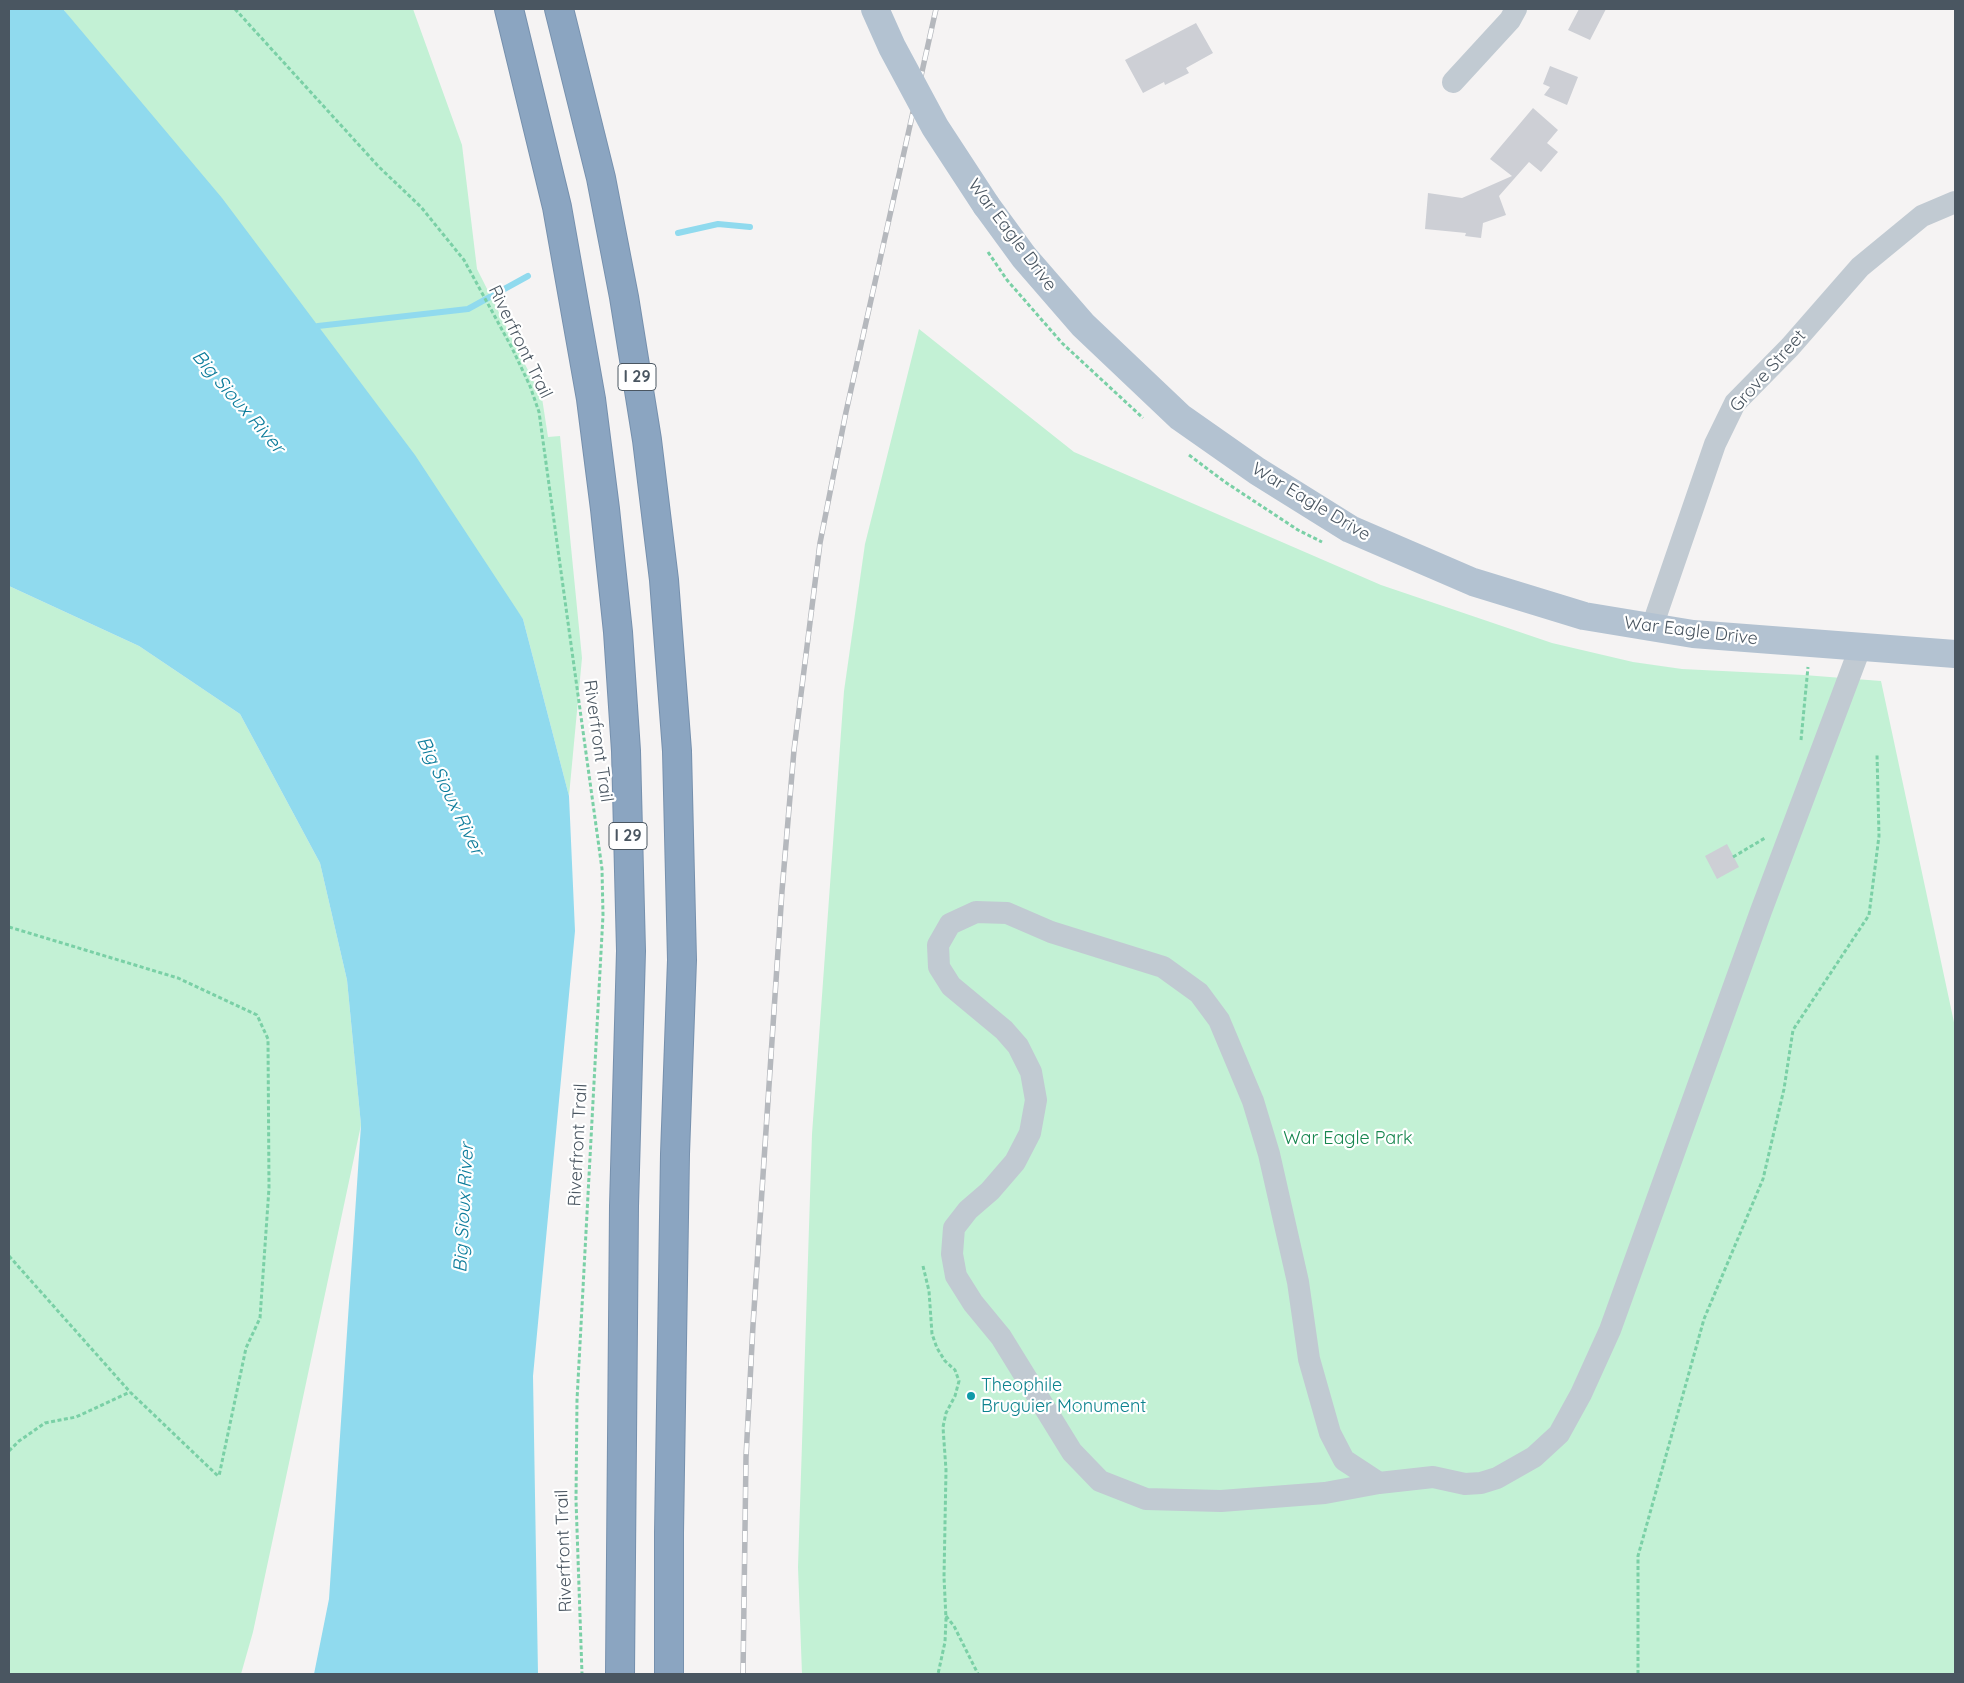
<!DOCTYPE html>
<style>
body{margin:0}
#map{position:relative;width:1964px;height:1683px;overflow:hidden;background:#f5f3f3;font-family:Quicksand,sans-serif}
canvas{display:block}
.frame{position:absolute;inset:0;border:10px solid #4a5661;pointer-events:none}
</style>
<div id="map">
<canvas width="1964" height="1683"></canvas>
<div class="frame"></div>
</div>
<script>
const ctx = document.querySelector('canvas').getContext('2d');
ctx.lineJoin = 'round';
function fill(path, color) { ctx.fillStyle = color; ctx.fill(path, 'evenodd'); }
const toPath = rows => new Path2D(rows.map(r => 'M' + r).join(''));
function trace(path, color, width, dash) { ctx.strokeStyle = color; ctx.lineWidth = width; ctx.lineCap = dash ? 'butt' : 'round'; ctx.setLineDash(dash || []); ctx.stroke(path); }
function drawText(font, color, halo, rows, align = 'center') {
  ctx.font = font + ' Quicksand,sans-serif'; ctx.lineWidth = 4.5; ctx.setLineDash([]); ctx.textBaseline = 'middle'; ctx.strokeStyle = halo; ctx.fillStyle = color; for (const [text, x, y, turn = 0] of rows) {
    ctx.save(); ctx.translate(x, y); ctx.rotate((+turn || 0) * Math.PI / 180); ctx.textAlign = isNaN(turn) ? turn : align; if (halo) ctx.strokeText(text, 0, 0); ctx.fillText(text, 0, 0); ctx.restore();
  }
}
const green = toPath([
 [63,9,413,9,462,145,477,269,542,398,548,437,560,436,582,658,569,796,523,619],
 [919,329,1074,452,1381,585,1552,643,1633,662,1682,669,1804,675,1881,681,1955,1027,1955,1674,802,1674,798,1567,812,1134,844,691,865,544],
 [9,586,139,646,240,714,320,863,347,980,361,1125,253,1632,241,1674,9,1674]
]);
const water = toPath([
 [9,9,63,9,222,198,415,455,523,619,569,796,575,931,533,1376,538,1674,314,1674,329,1599,361,1125,347,980,320,863,240,714,139,646,9,586]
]);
const stream = toPath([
 [678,233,718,224,750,227],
 [318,326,468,309,528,276]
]);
const building = toPath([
 [1579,9,1606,9,1590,40,1568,30],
 [1196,23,1213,53,1186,68,1189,73,1165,85,1164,82,1143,93,1125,60],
 [1550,66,1578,77,1567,105,1544,95,1550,87,1543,84],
 [1533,108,1558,130,1547,143,1558,152,1541,172,1529,162,1499,196,1506,215,1483,223,1481,238,1465,236,1466,233,1425,229,1428,193,1462,198,1512,176,1490,159],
 [1727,844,1739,867,1717,879,1705,856]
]);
const path = toPath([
 [235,9,379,167,421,207,464,260,512,348,530,386,539,412,602,869,603,915,577,1400,576,1500,582,1674],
 [988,252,1007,280,1062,343,1143,418],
 [1189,455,1225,482,1298,530,1322,542],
 [1801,740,1808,667],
 [1733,857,1765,838],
 [9,927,178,978,257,1015,268,1039,269,1188,260,1318,246,1348,219,1476],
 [9,1256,130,1392,218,1476],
 [923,1266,929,1291,932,1334,937,1348,945,1361,955,1370,959,1381,955,1396,946,1413,943,1427,946,1470,944,1577,946,1619,945,1642,938,1674],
 [9,1451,19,1441,45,1423,76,1417,130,1392],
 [946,1616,954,1626,978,1674],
 [1638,1674,1638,1556,1704,1319,1763,1179,1784,1089,1793,1030,1869,915,1879,836,1877,754]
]);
const minor = toPath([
 [1453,82,1510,20,1516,9],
 [1652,627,1715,444,1735,403,1790,347,1860,267,1922,216,1955,202],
 [976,912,1007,913,1051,932,1163,967,1199,993,1219,1020,1253,1101,1269,1154,1298,1282,1309,1359,1330,1433,1344,1460,1379,1483,1325,1493,1221,1501,1146,1499,1100,1481,1072,1452,1001,1337,973,1303,956,1276,952,1254,954,1228,968,1210,990,1191,1015,1162,1030,1133,1036,1100,1031,1072,1018,1046,1004,1030,951,986,939,967,938,945,950,924,976,912],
 [1379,1483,1433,1477,1465,1484,1481,1483,1497,1478,1534,1457,1559,1434,1581,1394,1610,1330,1761,911,1860,648]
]);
const major = toPath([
 [986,205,1024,257,1083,325,1180,417,1257,471,1350,529,1473,582,1584,616,1693,634,1955,654]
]);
const highway = toPath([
 [509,9,557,207,591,399,605,509,618,632,626,751,631,951,624,1206,620,1674],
 [559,9,601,178,624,297,647,440,664,580,677,751,682,960,675,1154,669,1533,669,1674]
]);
const rail = toPath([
 [743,1674,746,1457,753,1325,782,891,794,750,820,543,846,412,936,9]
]);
const majorBridge = toPath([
 [875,9,892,47,935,127,986,205]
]);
const markers = [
 [971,1396,5,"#0f9aa8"]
];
const shields = [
 [637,377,38],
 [628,836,38]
];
const shieldNames = [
 ["I 29",637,377],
 ["I 29",628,836]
];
const streetNames = [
 ["War Eagle Drive",1012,235,53],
 ["Riverfront Trail",520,342,64],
 ["Grove Street",1768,371,-48],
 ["War Eagle Drive",1311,502,31],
 ["War Eagle Drive",1691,631,7],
 ["Riverfront Trail",598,741,82],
 ["Riverfront Trail",578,1145,-87],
 ["Riverfront Trail",564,1551,-92]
];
const parkNames = [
 ["War Eagle Park",1348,1139]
];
const cultureNames = [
 ["Theophile",981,1386],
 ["Bruguier Monument",981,1407]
];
const waterNames = [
 ["Big Sioux River",238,402,49],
 ["Big Sioux River",450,796,64],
 ["Big Sioux River",464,1208,-87]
];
fill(green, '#c3f1d5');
fill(water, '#90daee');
trace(stream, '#90daee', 6);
fill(building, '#cdcfd5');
trace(highway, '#7690ad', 30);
trace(path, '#7ad0a6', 3, [4, 2.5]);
trace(minor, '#c1cad2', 22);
trace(major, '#b3c2d1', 28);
trace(highway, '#8ba5c1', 28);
trace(rail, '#b5b8bd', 5.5);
trace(rail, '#fff', 4, [11]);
trace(majorBridge, '#b3c2d1', 28);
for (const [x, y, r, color] of markers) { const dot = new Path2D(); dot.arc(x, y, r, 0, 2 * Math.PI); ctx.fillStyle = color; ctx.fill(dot); trace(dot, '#fff', 2); }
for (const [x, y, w] of shields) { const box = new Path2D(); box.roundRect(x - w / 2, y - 13.5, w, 27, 4); ctx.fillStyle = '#fff'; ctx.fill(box); trace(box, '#4a5661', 1); }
drawText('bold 16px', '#4a5661', null, shieldNames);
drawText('18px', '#4a5661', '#fff', streetNames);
drawText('18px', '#17864f', '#fff', parkNames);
drawText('18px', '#0d838f', '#fff', cultureNames, 'left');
drawText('italic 19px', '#0c7c9b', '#fff', waterNames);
</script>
